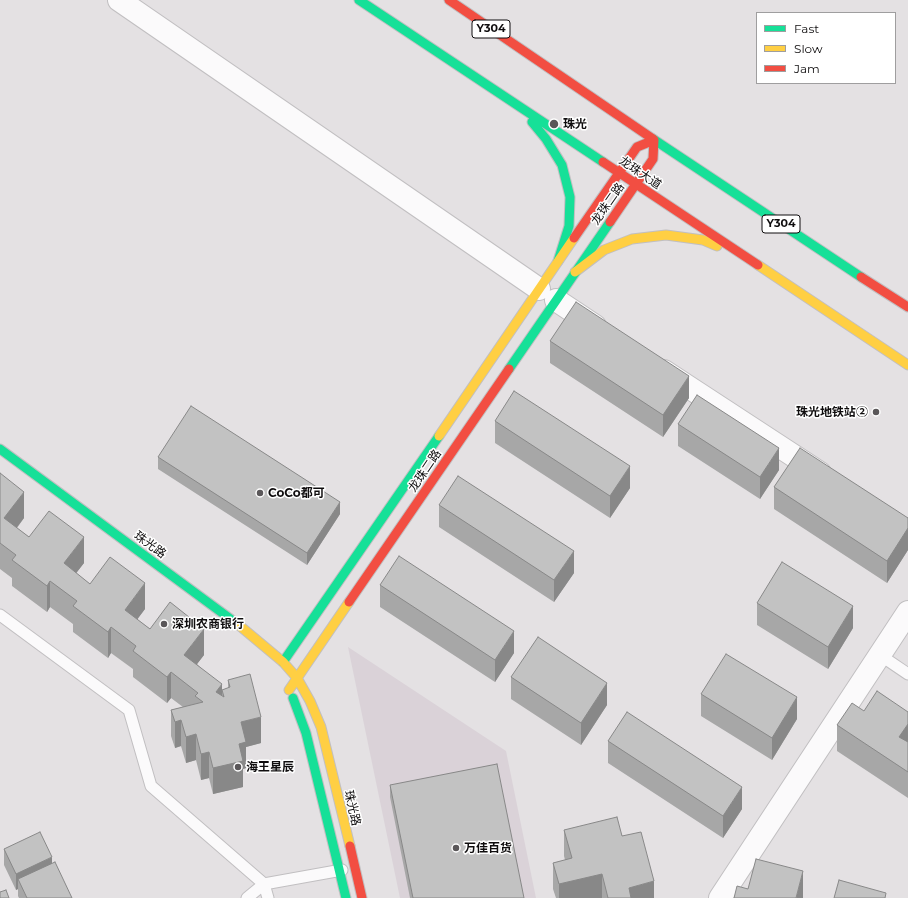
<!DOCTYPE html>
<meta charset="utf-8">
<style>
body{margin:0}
#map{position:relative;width:908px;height:898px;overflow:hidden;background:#e4e1e3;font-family:Montserrat,sans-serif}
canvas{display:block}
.legend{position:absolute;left:756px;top:12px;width:140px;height:72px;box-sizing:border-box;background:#fff;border:1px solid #9f9e9f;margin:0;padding:5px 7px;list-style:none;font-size:12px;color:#0f0d0e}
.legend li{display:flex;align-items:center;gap:8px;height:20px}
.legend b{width:20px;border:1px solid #9f9e9f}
</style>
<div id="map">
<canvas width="908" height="898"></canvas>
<ul class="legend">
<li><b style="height:5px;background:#16e098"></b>Fast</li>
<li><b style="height:5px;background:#ffcf43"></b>Slow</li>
<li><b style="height:5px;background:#f24e42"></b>Jam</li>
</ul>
</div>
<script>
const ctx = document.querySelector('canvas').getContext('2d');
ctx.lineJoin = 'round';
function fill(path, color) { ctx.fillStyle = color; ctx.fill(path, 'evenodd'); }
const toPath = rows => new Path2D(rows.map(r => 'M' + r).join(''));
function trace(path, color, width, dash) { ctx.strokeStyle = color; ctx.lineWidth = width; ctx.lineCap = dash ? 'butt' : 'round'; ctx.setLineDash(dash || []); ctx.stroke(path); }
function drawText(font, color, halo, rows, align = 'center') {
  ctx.font = font + ' Montserrat,"Noto Sans SC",sans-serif'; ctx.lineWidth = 3; ctx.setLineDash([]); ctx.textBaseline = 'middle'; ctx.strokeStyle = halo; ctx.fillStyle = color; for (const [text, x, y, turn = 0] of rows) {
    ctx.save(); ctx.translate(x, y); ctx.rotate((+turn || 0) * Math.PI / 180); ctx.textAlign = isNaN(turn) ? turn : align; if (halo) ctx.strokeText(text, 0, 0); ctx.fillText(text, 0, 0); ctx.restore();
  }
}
const built = toPath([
 [348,647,506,751,536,898,400,898]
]);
const lane = toPath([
 [0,615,129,710,151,786,264,884,268,898],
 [880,655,908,674],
 [247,898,264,884,342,870]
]);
const street = toPath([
 [119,0,539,289],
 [556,300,595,326],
 [664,371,820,473],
 [720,898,908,612]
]);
const fast = toPath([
 [359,0,603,162],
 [532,122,546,139,562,165,570,197,569,226,558,261],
 [653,139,861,277],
 [509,369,610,222],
 [0,449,240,626],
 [283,662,439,436],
 [293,698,306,733,346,898]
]);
const slow = toPath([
 [758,265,908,365],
 [575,272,604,250,632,239,666,235,703,240,717,246],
 [439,436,574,238],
 [240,626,283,662,297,678,310,701,321,727,350,846],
 [289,690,349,602]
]);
const jam = toPath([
 [449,0,653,139],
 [603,162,758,265],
 [574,238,637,147,654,140,653,159,610,222],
 [861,277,908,307],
 [349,602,509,369],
 [350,846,362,898]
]);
const wall = toPath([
 [550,341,689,398,663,437,550,363],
 [495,421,630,488,610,518,495,443],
 [678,424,779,470,760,499,678,446],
 [158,457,340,514,307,565,158,469],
 [0,473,24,518,17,528,29,537,84,563,76,573,90,584,145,609,137,619,150,629,204,655,197,664,222,690,228,688,228,680,261,743,246,747,246,768,243,769,243,787,213,794,209,778,201,780,196,760,186,763,181,746,175,748,171,736,171,710,183,707,171,698,167,703,133,677,133,669,111,653,108,658,73,632,73,624,50,607,47,612,12,586,12,578,0,569],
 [774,487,908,518,908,550,887,583,774,509],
 [439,505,574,573,554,602,439,527],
 [380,585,514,653,495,682,380,607],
 [757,603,853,628,828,669,757,625],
 [511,677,607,705,581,745,511,699],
 [701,694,797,719,772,760,701,716],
 [864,711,908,712,908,798,837,751,837,725],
 [608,741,742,809,723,838,608,763],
 [390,785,524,898,410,898,390,797],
 [564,830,654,898,556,898,553,889,553,863,565,860,564,856],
 [4,849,52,863,72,898,19,898,18,896,18,889,16,890,4,865]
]);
const shadedWall = toPath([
 [689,376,689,398,663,437,663,415],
 [779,448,779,470,760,499,760,477],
 [630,466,630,488,610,518,610,496],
 [24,492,24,518,4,544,4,518],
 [340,502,340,514,307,565,307,553],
 [908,528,908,550,887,583,887,561],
 [84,537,84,563,64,589,64,563],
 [574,551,574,573,554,602,554,580],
 [50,581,50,607,47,612,47,586],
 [145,583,145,609,125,636,125,610],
 [853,606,853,628,828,669,828,647],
 [111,627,111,653,108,658,108,632],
 [204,629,204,655,184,681,184,655],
 [514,631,514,653,495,682,495,660],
 [171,672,171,698,167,703,167,677],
 [607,683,607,705,581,745,581,723],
 [222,684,222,691,222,690,222,710,216,692],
 [797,697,797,719,772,760,772,738],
 [261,717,261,743,246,747,246,768,243,769,243,787,213,794,213,768,239,744,241,722],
 [181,720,181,746,175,748,175,722],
 [908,724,908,750,899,737],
 [196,734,196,760,186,763,186,737],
 [209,752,209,778,201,780,201,754],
 [742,787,742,809,723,838,723,816],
 [52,857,52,874,18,879,18,889,16,890,16,874],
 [803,871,803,898,796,898],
 [602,874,602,898,559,898,559,884],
 [654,881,654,898,629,898,629,888]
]);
const building = toPath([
 [576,302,689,376,663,415,550,341,576,302],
 [514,391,630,466,610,496,495,421,514,391],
 [697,395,779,448,760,477,678,424,697,395],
 [191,406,340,502,307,553,158,457,191,406],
 [800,448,908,518,908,528,887,561,774,487,800,448],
 [0,473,24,492,4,518,29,537,49,511,84,537,64,563,90,584,110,557,145,583,125,610,150,629,170,602,204,629,184,655,222,684,216,692,224,697,222,690,230,687,228,680,250,674,261,717,241,722,246,742,239,744,243,761,213,768,209,752,201,754,196,734,186,737,181,720,175,722,171,710,203,702,195,696,198,693,171,672,167,677,133,651,136,646,111,627,108,632,73,606,77,601,50,581,47,586,12,560,16,555,0,543,0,473],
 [458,476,574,551,554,580,439,505,458,476],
 [399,556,514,631,495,660,380,585,399,556],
 [782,562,853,606,828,647,757,603,782,562],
 [538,637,607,683,581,723,511,677,538,637],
 [726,654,797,697,772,738,701,694,726,654],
 [877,691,908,712,908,724,899,737,908,742,908,772,837,725,852,703,864,711,877,691],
 [627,712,742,787,723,816,608,741,627,712],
 [497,764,524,898,413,898,390,785,497,764],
 [617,817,622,836,641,832,654,881,629,888,631,898,608,898,602,874,559,884,553,863,572,858,564,830,617,817],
 [40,832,52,857,16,874,4,849,40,832],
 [756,859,803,871,796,898,734,898,737,886,748,889,756,859],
 [55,862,72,898,27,898,18,879,55,862],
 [839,880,886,893,885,898,834,898,839,880],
 [6,890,9,898,0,898,0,892,6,890]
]);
const markers = [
 [554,124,5,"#5a5759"],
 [876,412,4,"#5a5759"],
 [260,493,4,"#5a5759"],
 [164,624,4,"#5a5759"],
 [238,767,4,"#5a5759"],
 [456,848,4,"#5a5759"]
];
const shields = [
 [491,29,38],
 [781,224,38]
];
const shieldNames = [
 ["Y304",491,29],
 ["Y304",781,224]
];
const poiNames = [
 ["珠光",563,124],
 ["珠光地铁站②",868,412,"right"],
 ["CoCo都可",268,493],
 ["深圳农商银行",172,624],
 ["海王星辰",246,767],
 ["万佳百货",464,848]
];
const streetNames = [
 ["龙珠大道",640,173,34],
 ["龙珠二路",608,204,-55],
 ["龙珠二路",425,471,-56],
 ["珠光路",150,545,36],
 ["珠光路",352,808,77]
];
fill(built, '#dad2d8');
trace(lane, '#c1bfc1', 13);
trace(street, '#c1bfc1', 24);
trace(fast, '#c1bfc1', 11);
trace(slow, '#c1bfc1', 11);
trace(jam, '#c1bfc1', 11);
trace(lane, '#fbfafb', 11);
trace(street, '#fbfafb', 22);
trace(fast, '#16e098', 9);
trace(slow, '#ffcf43', 9);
trace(jam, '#f24e42', 9);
fill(wall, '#a7a7a7');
fill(shadedWall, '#888');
fill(building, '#c2c2c2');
trace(building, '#888', 1);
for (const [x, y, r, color] of markers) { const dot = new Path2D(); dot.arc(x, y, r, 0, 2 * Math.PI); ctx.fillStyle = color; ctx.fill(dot); trace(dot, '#fff', 1.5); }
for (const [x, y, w] of shields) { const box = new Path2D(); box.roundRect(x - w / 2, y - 9, w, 18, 3); ctx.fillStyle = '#fff'; ctx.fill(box); trace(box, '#0f0d0e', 1); }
drawText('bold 11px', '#0f0d0e', null, shieldNames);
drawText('bold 12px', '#0f0d0e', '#fff', poiNames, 'left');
drawText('12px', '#0f0d0e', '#fff', streetNames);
</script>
